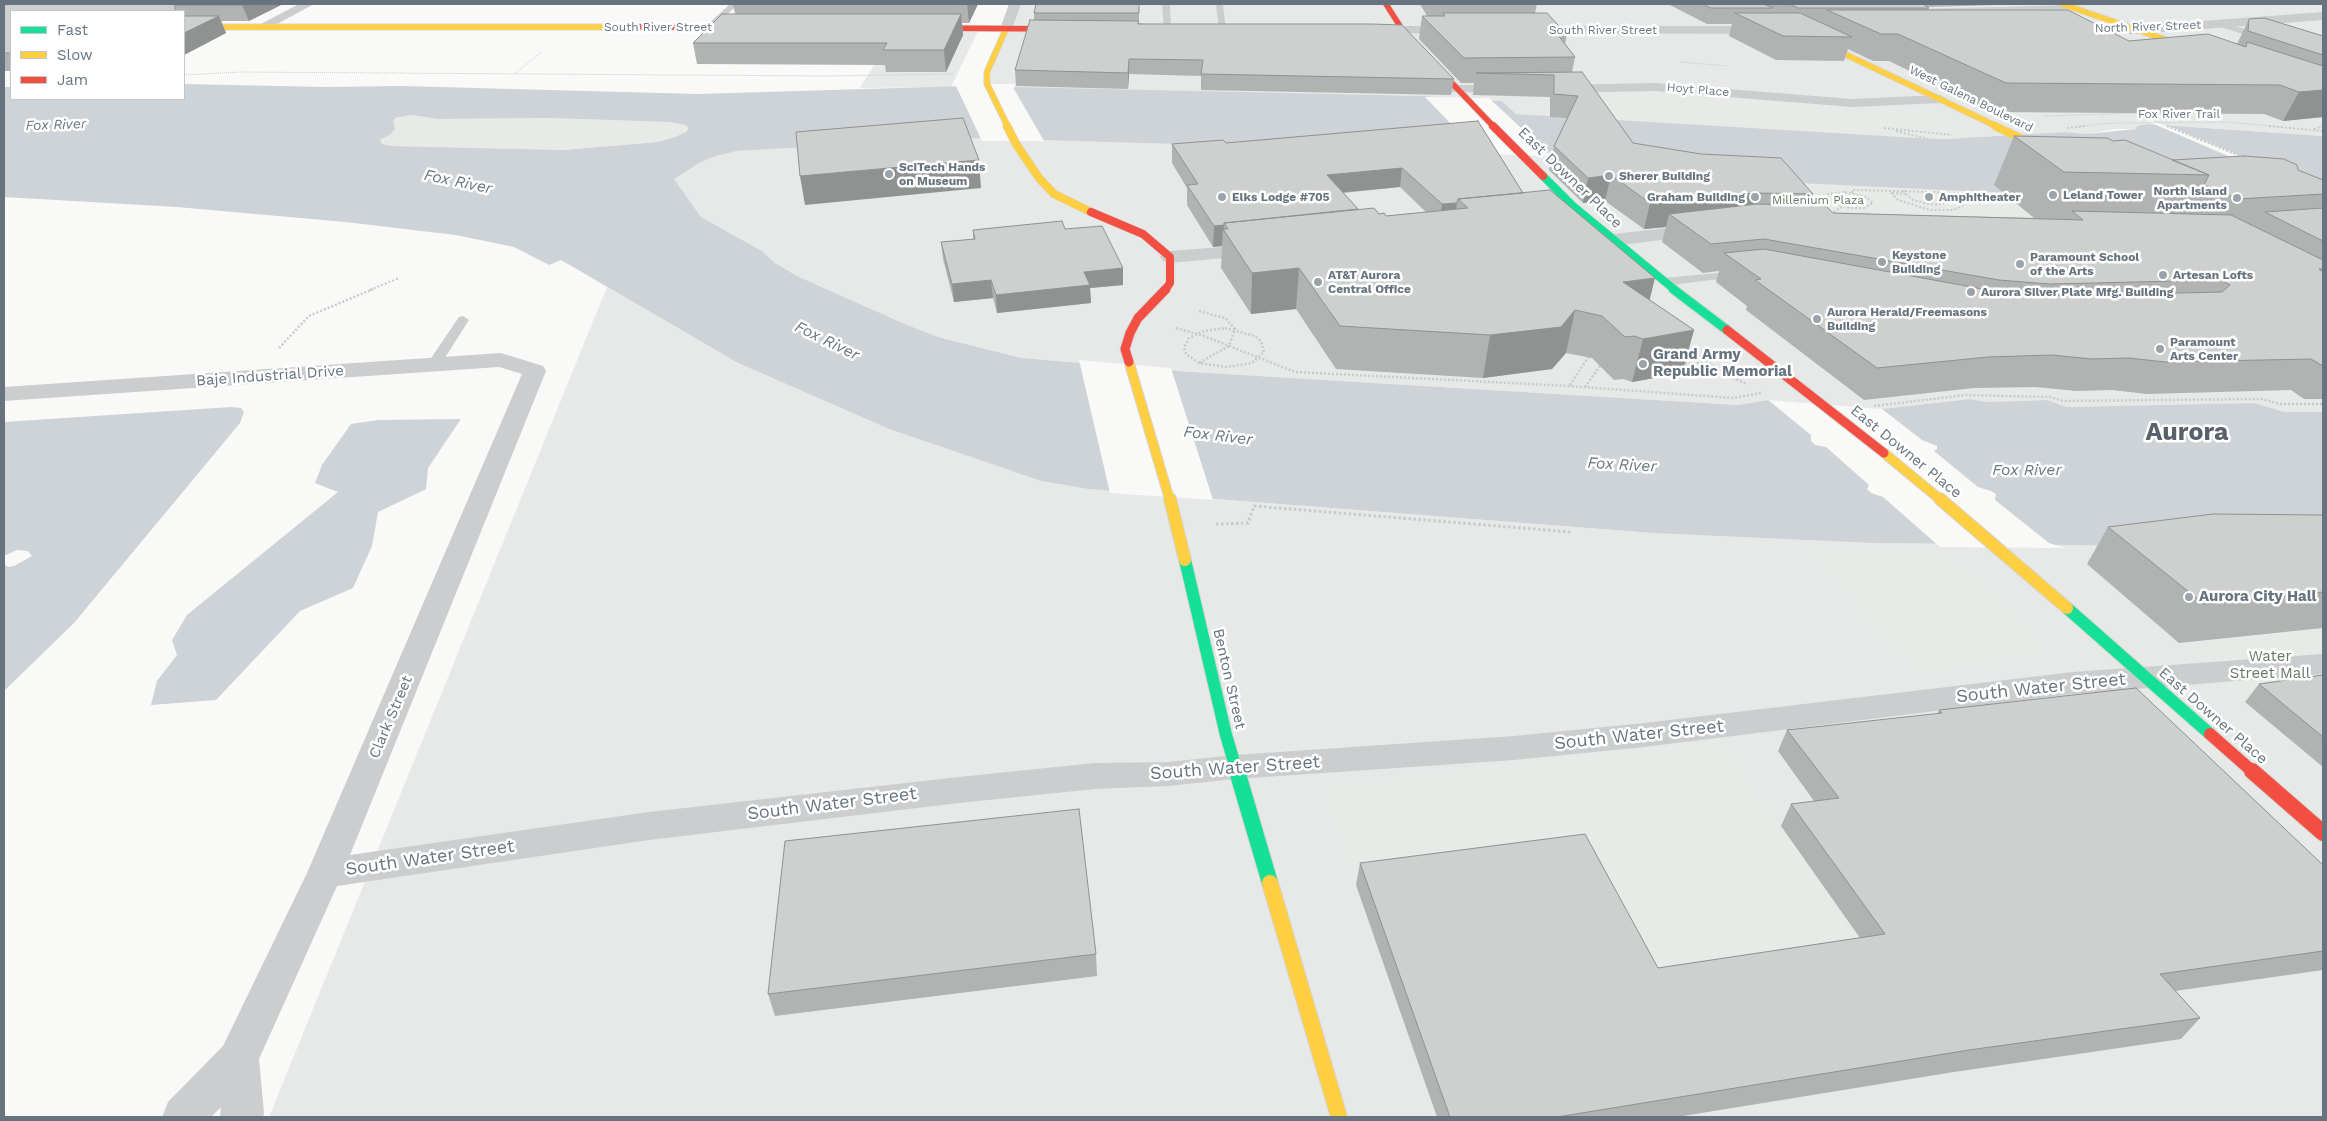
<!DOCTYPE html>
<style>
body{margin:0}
#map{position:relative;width:2327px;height:1121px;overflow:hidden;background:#f9f9f8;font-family:"Work Sans",sans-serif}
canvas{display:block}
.frame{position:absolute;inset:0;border:5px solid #67747f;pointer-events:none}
.legend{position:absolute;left:10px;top:10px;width:175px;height:90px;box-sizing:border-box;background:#fff;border:1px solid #c2c7cc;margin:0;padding:6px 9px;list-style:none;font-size:15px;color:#67747f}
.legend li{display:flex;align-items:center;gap:10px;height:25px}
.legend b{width:25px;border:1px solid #c2c7cc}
</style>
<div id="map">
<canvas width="2327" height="1121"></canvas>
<div class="frame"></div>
<ul class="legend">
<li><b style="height:6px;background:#16e098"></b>Fast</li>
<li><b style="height:6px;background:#ffcf43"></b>Slow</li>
<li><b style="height:6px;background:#f24e42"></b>Jam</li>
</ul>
</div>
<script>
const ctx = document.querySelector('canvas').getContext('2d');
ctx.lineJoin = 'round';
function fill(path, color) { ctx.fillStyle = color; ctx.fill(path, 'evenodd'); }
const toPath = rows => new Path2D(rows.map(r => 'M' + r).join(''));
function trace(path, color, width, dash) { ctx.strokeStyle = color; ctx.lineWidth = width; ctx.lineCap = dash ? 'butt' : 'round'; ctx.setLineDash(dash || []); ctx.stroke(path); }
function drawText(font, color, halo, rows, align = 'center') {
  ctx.font = font + ' "Work Sans",sans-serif'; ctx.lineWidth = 5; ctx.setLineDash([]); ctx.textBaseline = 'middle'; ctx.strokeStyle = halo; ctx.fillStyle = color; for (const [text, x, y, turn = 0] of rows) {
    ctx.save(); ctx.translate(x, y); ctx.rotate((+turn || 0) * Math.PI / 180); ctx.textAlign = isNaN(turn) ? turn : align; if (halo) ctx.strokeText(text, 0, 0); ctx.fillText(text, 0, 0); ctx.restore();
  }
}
const built = toPath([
 [1015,4,2323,4,2323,136,2148,124,2137,126,2136,129,2116,129,2087,134,2064,132,1946,139,1597,121,1516,114,1502,101,1424,96,995,88,987,84],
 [895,31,978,31,951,87,860,88],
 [967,138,1556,155,1775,182,2006,193,2323,196,2323,412,2285,412,2254,403,2066,407,2048,400,1987,402,1970,399,1882,409,1768,400,1738,405,1176,371,1022,358,938,337,905,324,797,276,775,263,762,251,701,217,674,179,701,162,716,156,737,151],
 [607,287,738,363,889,429,1041,481,1088,489,1652,533,1871,543,2323,548,2323,1117,269,1117]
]);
const green = toPath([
 [1642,90,1838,106,1843,112,1891,113,1883,106,1917,105,1984,138,1918,138,1597,121,1579,95,1606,91],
 [411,115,437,119,549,118,669,122,685,125,689,128,686,132,675,137,658,142,563,150,393,146,382,144,380,140,391,134,395,129,393,121,395,118],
 [1775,182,2007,193,2038,221,1801,214],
 [1809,550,1945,552,1965,567,2049,646,2041,655,1918,676],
 [2323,628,2323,692,2245,702,2179,643],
 [1720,740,1872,956,1649,989,1356,885,1322,784]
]);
const water = toPath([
 [184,84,325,87,401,86,698,94,965,86,1424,96,1502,101,1516,114,1918,138,1946,139,2064,132,2087,134,2136,129,2137,126,2147,124,2323,136,2323,196,2007,193,1775,182,1556,155,967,138,737,151,716,156,701,162,674,179,701,217,762,251,775,263,797,276,905,324,938,337,1022,358,1176,371,1738,405,1768,400,1882,409,1970,399,1987,402,2048,400,2066,407,2254,403,2285,412,2323,412,2323,548,1871,543,1652,533,1088,489,1041,481,889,429,738,363,561,260,549,265,514,247,456,235,345,222,177,207,4,197,4,87,11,87,11,99,184,99],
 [411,115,437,119,549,118,669,122,685,125,689,128,686,132,675,137,658,142,563,150,393,146,382,144,380,140,391,134,395,129,393,121,395,118],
 [231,407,241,408,244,412,240,423,74,623,4,691,4,564,8,567,14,566,32,556,28,551,17,550,4,556,4,422],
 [461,419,428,468,426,489,378,512,372,546,353,588,300,611,216,700,151,705,157,681,177,655,172,640,187,615,338,492,315,483,322,465,351,424,378,420]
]);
const pier = toPath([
 [955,84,1015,84,1014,89,1044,141,982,141],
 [1425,97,1489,98,1551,156,1480,154],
 [2147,121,2159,122,2323,190,2323,197],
 [1079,360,1171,368,1213,500,1110,493],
 [1768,400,1882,409,1922,440,1937,446,1937,449,1934,451,1978,487,1991,491,1996,494,1995,500,2049,543,2066,548,1940,547,1883,497,1871,493,1867,489,1869,485,1826,447,1815,445,1811,441,1811,435]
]);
const pathFar3 = toPath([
 [1681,62,1727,66],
 [515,73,542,52],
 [184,75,241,72,825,76,953,74],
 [2045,116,2136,113],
 [2075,127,2112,123,2227,122,2282,127],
 [2320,127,2323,126]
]);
const pathFar2 = toPath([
 [2269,126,2323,131],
 [1884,128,1952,135],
 [2067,128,2086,126],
 [2314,129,2323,126],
 [1896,131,1928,139],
 [1903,191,1913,200,1934,205,1950,202,1950,197,1944,192],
 [1845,192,1866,197,1873,203,1864,208,1850,208,1835,204,1827,199,1828,194,1845,192],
 [1852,193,1852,190,1933,192,1998,196,2015,200],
 [1891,193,1898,200,1930,210,1954,210,1963,205,1962,197,1950,197],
 [1892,193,1905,194],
 [1830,214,1842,207],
 [370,290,399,278]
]);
const pathFar1 = toPath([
 [1199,311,1225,318,1235,329,1229,346,1199,363],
 [1176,328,1204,336,1295,372,1569,386,1733,398,1761,393],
 [1225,328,1255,336,1261,341,1264,352,1252,363,1226,367,1199,363,1186,354,1184,348,1189,338,1204,331,1225,328],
 [1687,346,1724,374,1747,384],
 [279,348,309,316,373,289],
 [1681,361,1692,364],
 [1681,365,1705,362],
 [1570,385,1590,355],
 [1585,387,1602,363],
 [1874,406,1966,395,2050,397,2063,401,2262,399,2280,404,2323,404]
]);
const path = toPath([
 [1216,524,1248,523,1254,506,1571,532]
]);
const lane = toPath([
 [730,4,738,4,713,29,707,29,707,25,730,4],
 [1162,4,1170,4,1171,31,1164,29,1162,4],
 [1216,4,1223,4,1226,32,1219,30,1216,4],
 [2074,5,2078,7,2077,9,1921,13,1927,20,1923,22,1912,14,1919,9,2074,5],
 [2221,22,2267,36,2268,38,2261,40,2218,26,2217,24,2221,22],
 [1739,271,1745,274,1743,276,1664,286,1658,282,1664,278,1739,271],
 [463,316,469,320,441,364,434,368,429,367,427,364,459,317,463,316]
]);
const street = toPath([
 [299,4,314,4,266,30,256,30,255,27,299,4],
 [1009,4,1021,4,1012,29,1006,33,1000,29,1009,4],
 [2323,12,2323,20,2136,34,2070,34,2064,30,2070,26,2136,26,2323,12],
 [1401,26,1457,26,1463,30,1457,34,1396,33,1395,30,1396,27,1401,26],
 [1525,26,1767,26,1773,30,1767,34,1520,33,1519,30,1520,27,1525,26],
 [1654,83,1852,99,1940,95,1947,99,1940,103,1852,107,1654,91,1557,93,1550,89,1557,85,1654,83],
 [1456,85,1512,85,1519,89,1512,93,1451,92,1449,89,1456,85],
 [1701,224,1708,226,1710,230,1708,234,1614,246,1607,244,1605,240,1607,236,1614,234,1701,224],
 [1259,244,1266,246,1268,250,1266,254,1170,263,1163,261,1160,257,1163,253,1170,251,1259,244],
 [501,353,543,366,546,371,350,855,649,812,959,777,1095,763,1168,762,1235,755,1514,736,1644,723,2073,672,2323,654,2323,674,2073,694,1644,747,1514,760,1235,779,1168,786,1095,789,959,803,649,840,337,886,259,1059,264,1113,263,1117,220,1117,221,1107,211,1117,162,1117,168,1102,223,1046,307,873,522,374,499,367,4,401,4,387,501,353]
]);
const fastFar3 = toPath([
 [1543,176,1573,206,1675,290]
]);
const fastFar2 = toPath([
 [1673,289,1727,330]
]);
const fastFar1 = toPath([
 [1185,560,1226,735,1237,772],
 [2067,608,2210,734]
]);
const fast = toPath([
 [1237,771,1270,883]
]);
const slowFar4 = toPath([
 [2062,4,2196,50],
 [184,27,619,27],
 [1006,29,987,72,987,84,1008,127],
 [1813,39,1969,113]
]);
const slowFar3 = toPath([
 [1007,126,1016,144,1039,178,1054,194,1091,212]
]);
const slowFar2 = toPath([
 [1129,362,1170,501],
 [1884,453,1942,501]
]);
const slowFar1 = toPath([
 [1170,499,1185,560],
 [1940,499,2067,608]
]);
const slow = toPath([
 [1270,883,1339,1117]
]);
const jamFar4 = toPath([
 [1386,4,1405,34,1494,127],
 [619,27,745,27],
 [925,28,1065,29]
]);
const jamFar3 = toPath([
 [1493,126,1543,176],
 [1091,212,1143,234,1170,257,1170,283,1165,290]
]);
const jamFar2 = toPath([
 [1727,330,1884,453],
 [1129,362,1125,349,1130,333,1138,318,1166,289]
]);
const jamFar1 = toPath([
 [2210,734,2253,772]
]);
const jam = toPath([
 [2252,771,2323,833]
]);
const pathBridgeFar1 = toPath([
 [2136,113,2170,127]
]);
const pathBridge = toPath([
 [2167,126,2242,157]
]);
const slowBridgeFar1 = toPath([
 [1969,113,1998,127]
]);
const slowBridge = toPath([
 [1995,126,2049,152]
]);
const wall = toPath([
 [4,4,283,4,249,21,221,21,226,33,184,55,184,11,11,11,11,71,4,71],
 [733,4,978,4,969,23,962,23,963,35,946,72,886,72,885,65,697,64,693,43,735,14],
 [1139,4,1139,23,1454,79,1451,95,1201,90,1201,76,1129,74,1128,89,1016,86,1015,70,1034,20,1034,13],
 [1420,4,1537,4,1535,13,1567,35,1565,44,1575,57,1572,72,1633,143,1813,194,1809,205,1833,213,2034,218,1994,185,2014,136,2113,141,2172,160,2298,170,2323,180,2323,399,2304,399,2291,390,2147,394,2112,390,2076,391,2036,387,1974,388,1864,400,1746,310,1747,306,1716,282,1719,271,1703,273,1662,242,1666,227,1644,229,1605,201,1583,203,1549,170,1554,146,1567,118,1550,117,1550,97,1473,95,1474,83,1461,83,1419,39,1422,16,1427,16],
 [1668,4,1999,4,1998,5,1927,7,1929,8,1928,10,2129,41,2237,44,2249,19,2323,36,2323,117,2283,121,2264,114,1994,112,1889,61,1873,61,1848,49,1844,61,1776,60,1729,36,1732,24,1707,24],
 [1478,121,1523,193,1650,300,1694,330,1682,373,1632,382,1623,379,1614,380,1592,358,1566,353,1552,369,1483,378,1336,369,1296,309,1251,314,1221,268,1222,246,1213,247,1187,205,1187,188,1172,163,1172,144,1226,143],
 [1400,187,1426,212,1386,216,1358,209,1343,193],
 [1065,229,1123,268,1123,285,1090,288,1091,303,997,313,993,298,954,302,943,259,941,242,973,239,973,230],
 [2323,515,2323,628,2179,643,2087,564,2108,527],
 [2323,675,2323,767,2245,702,2259,684],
 [1939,710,2323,865,2323,970,2175,991,2200,1018,2181,1039,1954,1072,1677,1117,1437,1117,1356,885,1360,863,1658,968,1860,938,1781,826,1791,804,1814,801,1778,751,1787,730,1937,714],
 [1096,954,1097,976,775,1016,768,994]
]);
const shadedWall = toPath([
 [244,4,283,4,249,21,242,5],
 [967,4,978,4,969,23],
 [961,14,963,35,946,72,944,50],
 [219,16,226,33,184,55,184,33],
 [1129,59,1129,74,1128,89,1128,73],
 [2323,90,2323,117,2283,121,2299,92],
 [979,160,981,188,805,205,800,176],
 [1402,168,1400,187,1325,194,1327,175],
 [1611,175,1605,201,1583,203,1588,178],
 [1756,193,1749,218,1669,214,1666,227,1644,229,1650,203],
 [1457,203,1454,223,1439,225,1442,204],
 [1224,225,1224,230,1223,229,1222,246,1213,247,1214,226],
 [1123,268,1123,285,1090,288,1091,303,997,313,996,295,1084,272],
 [1299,268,1296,309,1251,314,1252,273],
 [1655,278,1645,319,1623,282],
 [991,280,993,298,954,302,952,284],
 [1575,310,1566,353,1552,369,1483,378,1490,335],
 [1694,330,1682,373,1632,382,1643,339]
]);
const building = toPath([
 [4,4,244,4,242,5,175,5,175,11,11,11,11,53,4,53,4,4],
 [1036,4,1139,4,1139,13,1034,13,1036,4],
 [1703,4,1764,4,1773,8,1711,8,1703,4],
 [1789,4,1923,4,1929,8,1798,8,1789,4],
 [1827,10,2068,10,2129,41,2208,34,2246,47,2247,42,2323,66,2323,90,2299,92,2280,85,2006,83,1898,34,1881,34,1827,10],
 [1443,13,1547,13,1567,35,1558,35,1575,57,1464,58,1422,16,1445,16,1443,13],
 [1735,13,1800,13,1852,37,1783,36,1735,13],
 [722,14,961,14,944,50,883,50,887,43,693,43,722,14],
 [184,16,219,16,184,33,184,16],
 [2264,18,2323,36,2323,55,2248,31,2249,19,2264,18],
 [1030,20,1138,21,1138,24,1371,24,1402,25,1454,79,1201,74,1203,60,1129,59,1128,73,1015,70,1030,20],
 [1582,72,1633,143,1701,154,1781,158,1813,194,1756,193,1650,203,1611,175,1588,178,1554,146,1578,96,1554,94,1554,75,1476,73,1582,72],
 [963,118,979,160,800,176,796,132,963,118],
 [1478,121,1523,193,1458,199,1457,203,1442,204,1402,168,1327,175,1358,209,1224,223,1224,225,1214,226,1187,185,1198,184,1172,144,1223,140,1226,143,1478,121],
 [2014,136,2107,138,2113,141,2125,140,2209,175,2064,172,2014,136],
 [2244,156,2284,159,2297,165,2298,170,2323,180,2323,194,2238,199,2204,185,2209,175,2172,160,2244,156],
 [1550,190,1655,278,1623,282,1694,330,1643,339,1634,336,1625,337,1602,316,1575,310,1561,327,1490,335,1340,326,1299,268,1252,273,1223,229,1228,229,1224,223,1374,208,1379,214,1384,213,1386,216,1468,208,1458,199,1550,190],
 [1757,204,1826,206,1833,213,2083,220,2072,211,2231,215,2323,260,2323,269,2319,269,2323,272,2323,366,2311,359,2165,362,2129,358,2092,359,2052,355,1988,357,1877,368,1755,280,1761,279,1724,253,1764,249,1999,292,2049,296,2222,292,2230,285,2221,280,2049,284,1999,280,1764,239,1711,244,1669,214,1757,204],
 [2323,208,2323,241,2265,212,2323,208],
 [1062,221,1065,229,1102,226,1123,268,1084,272,1090,285,996,295,991,280,952,284,941,242,975,239,973,230,1062,221],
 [2213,514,2323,515,2323,592,2204,604,2108,527,2213,514],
 [2323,675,2323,737,2259,684,2323,675],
 [2136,688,2323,865,2323,951,2160,974,2200,1018,1969,1050,1557,1117,1450,1117,1360,863,1585,834,1658,968,1885,934,1791,804,1839,798,1787,730,1942,713,1939,710,2136,688],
 [1079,809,1096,954,768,994,785,841,1079,809]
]);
const markers = [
 [889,174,5,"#9aa3a9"],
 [1609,176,5,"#9aa3a9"],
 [2053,195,5,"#9aa3a9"],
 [1222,197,5,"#9aa3a9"],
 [1755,197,5,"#9aa3a9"],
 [1929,197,5,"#9aa3a9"],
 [2237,198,5,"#9aa3a9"],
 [1882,262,5,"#9aa3a9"],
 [2020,264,5,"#9aa3a9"],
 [2163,275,5,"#9aa3a9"],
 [1318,282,5,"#9aa3a9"],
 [1971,292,5,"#9aa3a9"],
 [1817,319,5,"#9aa3a9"],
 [2160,349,5,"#9aa3a9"],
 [1643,364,5,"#9aa3a9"],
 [2189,597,5,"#9aa3a9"]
];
const farStreetnames = [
 ["South River Street",658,27],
 ["North River Street",2148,27,-2],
 ["South River Street",1603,30],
 ["Hoyt Place",1698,90,5],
 ["West Galena Boulevard",1971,99,26],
 ["Fox River Trail",2179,114]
];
const farPoinames = [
 ["SciTech Hands",899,167],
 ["on Museum",899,181],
 ["Sherer Building",1619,176],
 ["North Island",2227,191,"right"],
 ["Apartments",2227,205,"right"],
 ["Leland Tower",2063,195],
 ["Elks Lodge #705",1232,197],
 ["Graham Building",1745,197,"right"],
 ["Amphitheater",1939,197],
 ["Keystone",1892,255],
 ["Building",1892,269],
 ["Paramount School",2030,257],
 ["of the Arts",2030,271],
 ["AT&T Aurora",1328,275],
 ["Central Office",1328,289],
 ["Artesan Lofts",2173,275],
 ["Aurora Silver Plate Mfg. Building",1981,292],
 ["Aurora Herald/Freemasons",1827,312],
 ["Building",1827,326],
 ["Paramount",2170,342],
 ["Arts Center",2170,356]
];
const farParknames = [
 ["Millenium Plaza",1818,200]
];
const farWaternames = [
 ["Fox River",56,125,-2]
];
const streetNames = [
 ["East Downer Place",1570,178,44],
 ["Baje Industrial Drive",270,376,-4],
 ["East Downer Place",1906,452,39],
 ["Benton Street",1229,679,77],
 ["East Downer Place",2213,716,41],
 ["Clark Street",391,717,-67]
];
const poiNames = [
 ["Grand Army",1653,355],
 ["Republic Memorial",1653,372],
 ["Aurora City Hall",2199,597]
];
const parkNames = [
 ["Water",2270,657],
 ["Street Mall",2270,674]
];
const waterNames = [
 ["Fox River",458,182,12],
 ["Fox River",827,341,26],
 ["Fox River",1218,436,7],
 ["Fox River",1622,465,3],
 ["Fox River",2027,470]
];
const nearStreetnames = [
 ["South Water Street",2041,688,-6],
 ["South Water Street",1639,735,-6],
 ["South Water Street",1235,768,-4],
 ["South Water Street",832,804,-7],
 ["South Water Street",430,858,-8]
];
const townNames = [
 ["Aurora",2187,433]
];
fill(built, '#e7e9e8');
fill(green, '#e7eae6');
fill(water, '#cdd3d6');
fill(pier, '#f9f9f8');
trace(fastFar3, '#d5d6d6', 9);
trace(fastFar2, '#d5d6d6', 11);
trace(fastFar1, '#d5d6d6', 14);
trace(fast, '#d5d6d6', 18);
trace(slowFar4, '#d5d6d6', 7);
trace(slowFar3, '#d5d6d6', 9);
trace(slowFar2, '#d5d6d6', 11);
trace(slowFar1, '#d5d6d6', 14);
trace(slow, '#d5d6d6', 18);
trace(jamFar4, '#d5d6d6', 7);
trace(jamFar3, '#d5d6d6', 9);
trace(jamFar2, '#d5d6d6', 11);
trace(jamFar1, '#d5d6d6', 14);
trace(jam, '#d5d6d6', 18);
trace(pathFar3, '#c9cacb', 1, [1, 1]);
trace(pathFar2, '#c9cacb', 2, [2, 2]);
trace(pathFar1, '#c9cacb', 2.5, [2, 2]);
trace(path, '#c9cacb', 3, [2.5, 2.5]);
fill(lane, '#cccdce');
fill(street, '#cccdce');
trace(fastFar3, '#16e098', 8);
trace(fastFar2, '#16e098', 9);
trace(fastFar1, '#16e098', 12);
trace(fast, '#16e098', 16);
trace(slowFar4, '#ffcf43', 5.5);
trace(slowFar3, '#ffcf43', 8);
trace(slowFar2, '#ffcf43', 9);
trace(slowFar1, '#ffcf43', 12);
trace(slow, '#ffcf43', 16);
trace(jamFar4, '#f24e42', 5.5);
trace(jamFar3, '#f24e42', 8);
trace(jamFar2, '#f24e42', 9);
trace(jamFar1, '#f24e42', 12);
trace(jam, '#f24e42', 16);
trace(slowBridgeFar1, '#d5d6d6', 7, []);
trace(slowBridge, '#d5d6d6', 9, []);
trace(pathBridgeFar1, '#c9cacb', 1, [1, 1]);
trace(pathBridge, '#c9cacb', 2, [2, 2]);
trace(slowBridgeFar1, '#ffcf43', 5.5);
trace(slowBridge, '#ffcf43', 8);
fill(wall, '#b1b3b3');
fill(shadedWall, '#909292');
fill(building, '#ced0d0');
trace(building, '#909292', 1);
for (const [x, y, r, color] of markers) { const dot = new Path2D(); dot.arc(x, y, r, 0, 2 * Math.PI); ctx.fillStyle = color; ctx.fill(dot); trace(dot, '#fff', 2); }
drawText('12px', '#67747f', '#fff', farStreetnames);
drawText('bold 12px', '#67747f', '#fff', farPoinames, 'left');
drawText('12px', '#687866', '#fff', farParknames);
drawText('italic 14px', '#68787f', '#fff', farWaternames);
drawText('15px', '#67747f', '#fff', streetNames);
drawText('bold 15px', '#67747f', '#fff', poiNames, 'left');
drawText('15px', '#687866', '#fff', parkNames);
drawText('italic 16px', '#68787f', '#fff', waterNames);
drawText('18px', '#67747f', '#fff', nearStreetnames);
drawText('bold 25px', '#59626b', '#fff', townNames);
</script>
